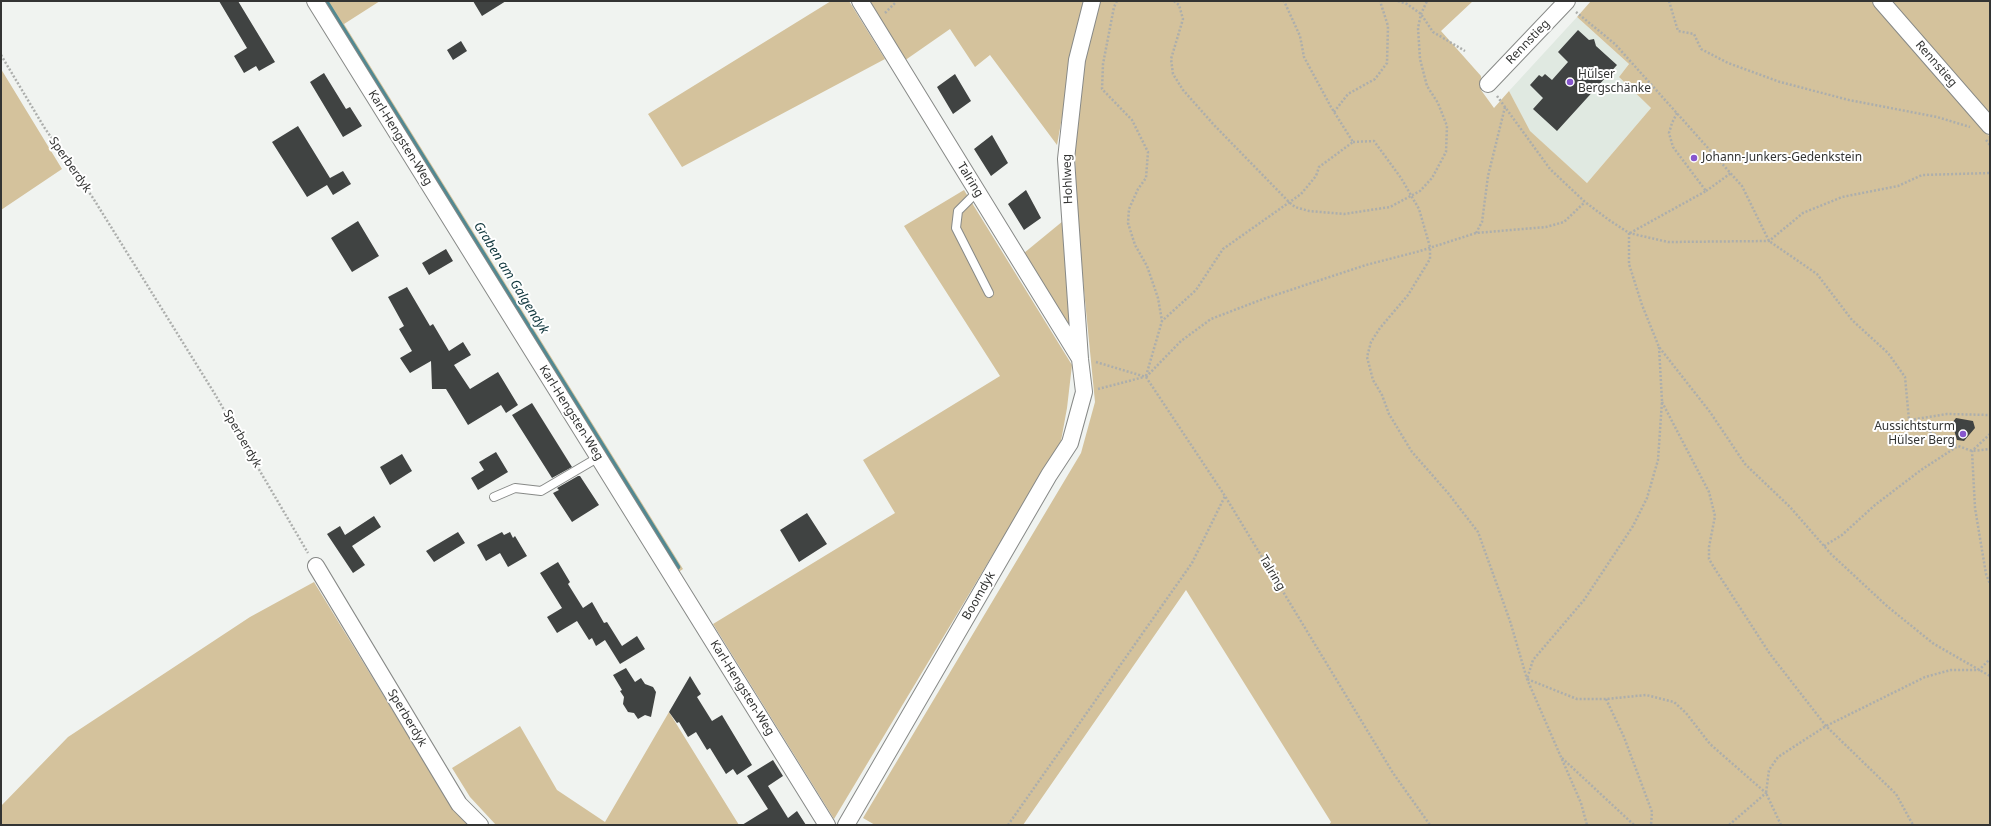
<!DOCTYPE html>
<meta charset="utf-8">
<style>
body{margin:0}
#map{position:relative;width:1991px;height:826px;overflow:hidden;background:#f0f3f0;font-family:"Noto Sans",sans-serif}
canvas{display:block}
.frame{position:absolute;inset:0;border:2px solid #333433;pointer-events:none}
</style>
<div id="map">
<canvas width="1991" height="826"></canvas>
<div class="frame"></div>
</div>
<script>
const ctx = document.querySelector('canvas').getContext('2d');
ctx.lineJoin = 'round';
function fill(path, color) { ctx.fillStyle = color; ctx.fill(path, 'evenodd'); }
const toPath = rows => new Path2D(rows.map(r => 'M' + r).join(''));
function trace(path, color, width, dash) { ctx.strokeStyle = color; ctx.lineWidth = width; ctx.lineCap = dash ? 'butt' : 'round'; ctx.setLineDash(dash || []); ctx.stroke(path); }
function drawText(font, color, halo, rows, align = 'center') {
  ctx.font = font + ' "Noto Sans",sans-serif'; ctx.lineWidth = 4; ctx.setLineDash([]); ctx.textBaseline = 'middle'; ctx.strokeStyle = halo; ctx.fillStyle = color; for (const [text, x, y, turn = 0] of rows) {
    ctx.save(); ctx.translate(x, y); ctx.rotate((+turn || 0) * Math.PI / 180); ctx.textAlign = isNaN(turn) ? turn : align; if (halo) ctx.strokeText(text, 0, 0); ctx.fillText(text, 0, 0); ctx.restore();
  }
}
const built = toPath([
 [1577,17,1629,64,1619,77,1651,108,1587,183,1529,131,1509,91]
]);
const green = toPath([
 [322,1,380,1,344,24,683,569,677,573],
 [831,1,849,1,885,59,682,167,648,114],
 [868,1,1083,1,1057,145,990,55,975,67,950,29,904,61],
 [1098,1,1473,1,1441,31,1481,76,1481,90,1494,108,1509,91,1530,131,1587,183,1651,108,1619,77,1629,64,1577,17,1591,1,1873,1,1942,84,1990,137,1990,825,1329,825,1331,822,1186,590,1023,825,875,825,863,818,1081,453,1095,402,1076,209,1075,144,1087,37],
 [1892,1,1990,1,1990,115],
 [1,69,62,169,1,210],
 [964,190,1072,365,1067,408,1061,441,834,819,713,624,895,513,863,460,1000,376,904,226],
 [1063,221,1074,334,1024,253],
 [314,582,451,806,469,825,1,825,1,806,68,737,250,617],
 [669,712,739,825,496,825,470,797,452,768,520,726,557,790,605,822]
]);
const stream = toPath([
 [326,1,678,567]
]);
const building = toPath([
 [219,1,238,1,275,62,259,71,256,66,244,73,234,56,247,48],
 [473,1,506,1,482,16],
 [1578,30,1589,40,1594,39,1596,46,1617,65,1557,131,1533,109,1543,98,1530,85,1539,75,1542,77,1545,74,1552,80,1568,62,1558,52],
 [461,41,467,51,453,60,447,50],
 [324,73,346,109,350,107,362,126,343,137,310,82],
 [955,74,971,101,953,114,937,87],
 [298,126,330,178,343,171,351,184,333,195,327,185,307,197,272,142],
 [992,135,1008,163,991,176,974,149],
 [1026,190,1041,218,1024,230,1008,204],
 [358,221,379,256,352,272,331,238],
 [446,249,453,261,429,275,422,263],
 [407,287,430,326,433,324,449,351,463,342,471,355,454,365,470,389,498,372,518,405,506,413,501,405,468,425,446,389,432,389,431,361,410,373,400,358,412,351,399,329,404,326,388,297],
 [532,403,572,467,552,478,512,415],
 [1956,418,1973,421,1975,428,1964,441,1957,440,1952,423],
 [496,452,508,472,478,490,471,478,484,470,479,462],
 [402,454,412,471,390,485,380,467],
 [578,476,580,476,599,505,572,522,553,493,559,490,557,488],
 [807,513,827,544,799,562,780,530],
 [374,516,381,527,352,546,365,565,353,573,327,534,340,526,345,535],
 [458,532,465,543,434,562,426,551],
 [502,532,504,535,510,532,513,538,515,536,527,556,508,567,500,553,486,561,477,545],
 [558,562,570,582,568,584,583,608,592,602,604,623,607,622,622,646,637,636,645,649,620,664,605,640,596,646,592,638,589,640,577,621,557,633,547,617,562,608,540,573],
 [626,668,635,682,641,678,645,684,653,687,656,692,651,717,645,715,638,719,634,713,628,712,623,704,624,697,620,691,622,690,613,675],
 [690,676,701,694,697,697,712,721,722,715,752,765,737,775,733,769,726,774,710,748,707,750,696,732,688,737,679,722,677,723,669,712],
 [773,760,783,776,768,786,788,818,797,811,806,825,742,825,768,809,747,776]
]);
const path = toPath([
 [1117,1,1114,7,1103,64,1102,89,1132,120,1148,152,1146,178,1138,189,1129,209,1128,223,1135,245,1147,266,1158,298,1162,321],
 [1174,1,1179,5,1183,19,1171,59,1173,74,1183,90,1214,125,1289,202,1295,207,1309,211,1344,214,1390,207,1420,191,1432,178,1446,152,1447,126,1438,103,1427,86,1420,59,1418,28,1421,14,1427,1],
 [1398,1,1407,4,1421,14,1433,32,1465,51],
 [1669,1,1678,31,1694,34,1701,49,1728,63,1780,82,1849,100,1937,117,1970,127],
 [1576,12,1615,44,1742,186,1769,241,1817,274,1852,320,1888,353,1905,377,1909,420],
 [885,13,895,3,894,1],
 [1,55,44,127,93,198,213,391,308,553],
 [1497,96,1550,169,1585,202,1609,220,1629,233,1668,242,1769,241,1803,213,1842,197,1898,186,1922,175,1990,173],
 [1334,112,1348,94,1375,79,1387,63,1388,26,1380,1],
 [1986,140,1990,145],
 [1353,142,1374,141,1401,178,1419,209,1430,247,1430,259,1408,295,1380,328,1371,342,1367,357,1373,380,1382,395,1389,414,1412,452,1448,493,1478,532,1510,621,1527,679,1581,803,1587,825],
 [1706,191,1731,173],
 [1476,233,1482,222,1488,176,1505,107],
 [1629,233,1629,264,1642,305,1659,347,1710,412,1745,464,1790,507,1831,554,1888,607,1934,644,1990,676],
 [1630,233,1706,191,1673,147,1669,133,1672,123,1677,113],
 [1659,347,1662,401,1658,460,1647,498,1633,526,1584,600,1533,660,1527,679,1577,699,1606,699,1646,695,1674,702,1686,713,1710,744,1766,793,1729,825],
 [1096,362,1146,377],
 [1146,376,1162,321,1196,290,1223,249,1301,194,1316,176,1319,167,1353,142,1331,107,1304,57,1300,36,1284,1],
 [1146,377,1225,496,1393,773,1430,825],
 [1146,377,1181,341,1211,319,1263,299,1366,265,1420,251,1476,233,1546,227,1564,222,1585,202],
 [1098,389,1144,377],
 [1662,402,1709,492,1715,516,1709,547,1709,559,1715,569,1770,654,1826,726,1896,794,1913,825],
 [1909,420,1950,443,1972,451,1990,449],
 [1910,420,1947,414,1990,415],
 [1990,434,1972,451,1975,508,1986,574,1990,584],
 [1824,546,1842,535,1875,505,1921,470,1958,446],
 [1606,699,1624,737,1652,812,1651,825],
 [1562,758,1634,825],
 [1008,825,1192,563,1225,496],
 [1781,825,1766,793,1769,770,1778,757,1826,726,1925,677,1951,670,1979,670,1990,659]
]);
const lane = toPath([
 [977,192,958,211,956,228,989,293],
 [494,497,515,488,541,491,599,457]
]);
const street = toPath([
 [315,1,827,825],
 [860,1,1079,357],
 [1881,1,1990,126],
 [1488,84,1567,1],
 [316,566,459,804,480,825],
 [846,825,1049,475,1070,443,1084,392,1080,359,1066,159,1077,60,1092,1]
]);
const markers = [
 [1570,82,4,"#8756ce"],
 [1694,158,4,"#8756ce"],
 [1963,434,4,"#8756ce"]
];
const streetNames = [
 ["Rennstieg",1528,42,-46],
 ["Rennstieg",1936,64,49],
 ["Karl-Hengsten-Weg",400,138,58],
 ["Sperberdyk",70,165,55],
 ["Hohlweg",1068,179,-92],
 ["Talring",970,180,58],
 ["Karl-Hengsten-Weg",571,413,58],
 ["Sperberdyk",242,439,60],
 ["Talring",1272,573,59],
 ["Boomdyk",979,596,-60],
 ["Karl-Hengsten-Weg",742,688,58],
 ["Sperberdyk",407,718,59]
];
const poiNames = [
 ["Hülser",1578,75],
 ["Bergschänke",1578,89],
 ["Johann-Junkers-Gedenkstein",1702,158],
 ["Aussichtsturm",1955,427,"right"],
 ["Hülser Berg",1955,441,"right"]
];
const waterNames = [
 ["Graben am Galgendyk",511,278,58]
];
fill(built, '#e0e9e1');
fill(green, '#d4c29c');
trace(stream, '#518992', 4.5);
fill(building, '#404342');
trace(lane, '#878987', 10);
trace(street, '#878987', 18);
trace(path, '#acaeac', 2.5, [2, 2]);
trace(lane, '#fff', 8);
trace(street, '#fff', 16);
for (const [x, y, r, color] of markers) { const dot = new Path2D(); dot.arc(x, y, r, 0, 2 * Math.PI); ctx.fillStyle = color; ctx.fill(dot); trace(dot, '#fff', 1.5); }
drawText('12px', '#333433', '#fff', streetNames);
drawText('12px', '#333433', '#fff', poiNames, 'left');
drawText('italic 13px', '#10373d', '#fff', waterNames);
</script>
